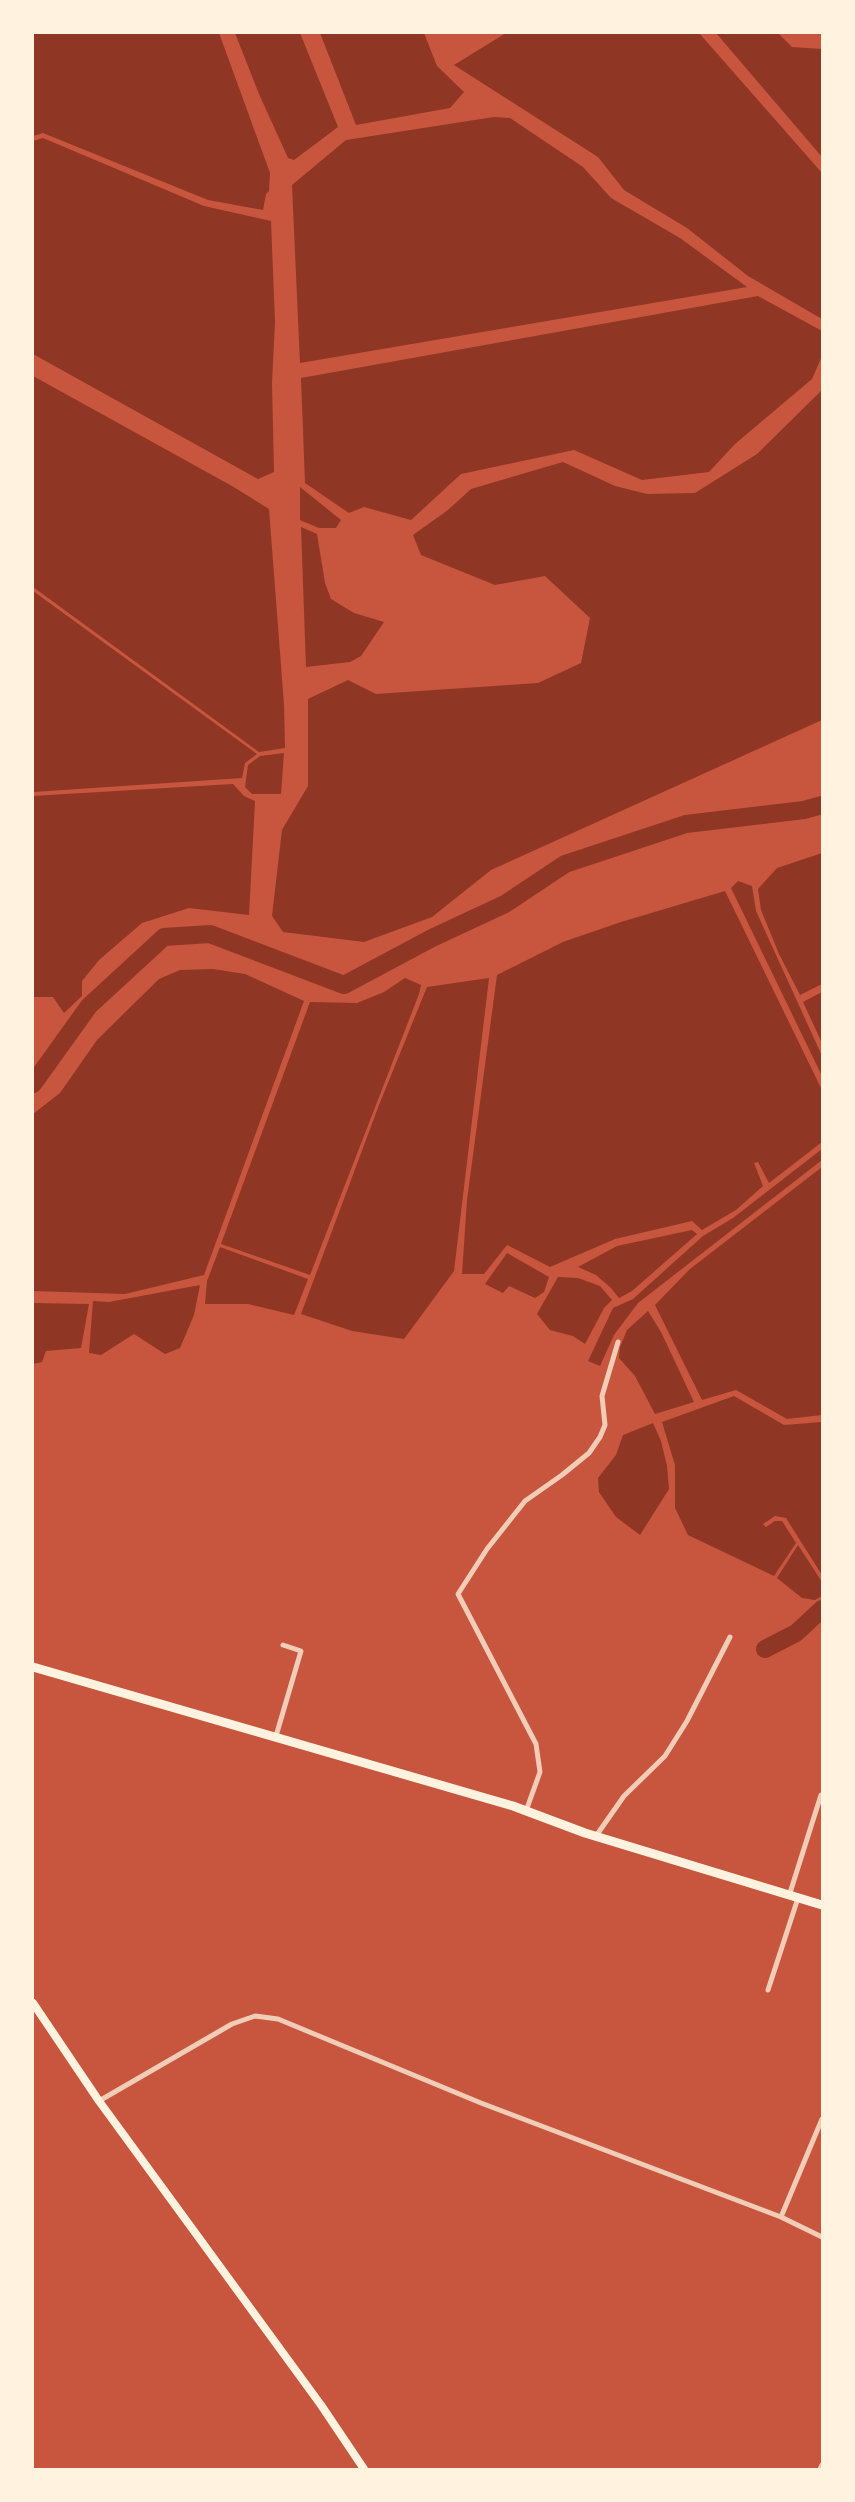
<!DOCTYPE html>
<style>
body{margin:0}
#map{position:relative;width:855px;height:2502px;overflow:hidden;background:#c8553d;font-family:Figtree,sans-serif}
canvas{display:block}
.frame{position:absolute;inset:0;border:34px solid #fff3e0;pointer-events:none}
</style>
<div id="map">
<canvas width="855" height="2502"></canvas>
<div class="frame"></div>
</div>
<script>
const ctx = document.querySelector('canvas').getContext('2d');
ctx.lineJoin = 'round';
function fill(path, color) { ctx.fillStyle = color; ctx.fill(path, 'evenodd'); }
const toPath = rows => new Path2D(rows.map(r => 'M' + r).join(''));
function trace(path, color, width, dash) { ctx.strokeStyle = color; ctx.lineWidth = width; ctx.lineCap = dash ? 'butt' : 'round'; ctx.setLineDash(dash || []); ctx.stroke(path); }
const water = toPath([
 [33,33,219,33,270,173,269,191,266,194,263,210,208,200,43,133,33,136],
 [235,33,300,33,338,127,294,160,288,158,259,94],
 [320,33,424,33,437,66,464,92,450,108,356,125],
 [506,33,699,33,822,173,822,319,748,276,687,228,624,190,598,157,454,65],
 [716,33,778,33,792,47,822,49,822,157],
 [494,117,510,118,583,167,611,198,680,238,747,287,300,363,292,185,346,140],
 [43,138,204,206,271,221,275,322,272,383,274,472,258,479,33,354,33,141],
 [758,296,822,331,822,356,812,379,735,444,709,472,642,480,574,450,461,474,411,520,364,507,349,513,305,483,301,378],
 [33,376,232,486,269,509,284,705,285,748,259,752,33,587],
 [822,390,822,720,491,870,432,917,364,942,283,932,272,916,282,830,308,786,308,699,348,680,376,694,538,683,581,663,590,618,545,576,495,585,421,555,413,535,448,510,471,489,563,462,615,486,647,494,695,493,757,454],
 [300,487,341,520,336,528,319,528,300,520],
 [301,527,317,534,325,583,331,599,354,613,384,622,361,656,350,662,306,667],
 [33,591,257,754,245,763,242,778,33,792],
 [284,753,281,794,252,794,245,787,248,765,260,756],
 [233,784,244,796,255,801,249,915,189,908,142,923,99,960,82,981,82,996,64,1013,53,997,33,997,33,796],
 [822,853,822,984,800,995,779,954,761,910,758,889,777,868],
 [738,881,752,886,756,911,822,1056,822,1076,731,888],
 [725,891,822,1090,822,1142,769,1183,758,1162,754,1163,763,1186,736,1210,702,1230,692,1221,615,1239,550,1267,507,1245,484,1274,462,1274,467,1200,497,975,563,942,621,922],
 [213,969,245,974,304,1001,204,1275,125,1294,33,1291,33,1114,60,1093,97,1040,159,979,180,970],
 [405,978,421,985,419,994,310,1275,221,1244,310,1002,357,1003,384,992],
 [489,978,454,1271,404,1339,352,1331,301,1314,379,1105,427,987],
 [822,992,822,1043,803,1002],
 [822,1149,822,1160,638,1303,614,1335,600,1366,588,1361,613,1308,633,1299,703,1236,733,1218],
 [822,1167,822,1415,787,1419,736,1390,702,1400,655,1305,690,1269],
 [692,1230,697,1234,632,1291,619,1298,611,1288,596,1275,578,1267,617,1246],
 [220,1247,308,1279,294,1315,248,1304,205,1304,207,1281],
 [507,1253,549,1277,544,1292,535,1298,509,1286,503,1293,485,1284],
 [558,1277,578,1278,600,1286,612,1300,604,1308,585,1344,573,1336,550,1330,537,1314],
 [200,1285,194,1315,180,1348,165,1354,134,1334,101,1355,89,1353,93,1301,109,1302],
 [33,1303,89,1304,81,1348,46,1351,42,1362,33,1364],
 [648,1311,661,1332,694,1402,655,1414,635,1376,619,1358,620,1347,627,1330],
 [734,1396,784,1425,822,1422,822,1575,786,1518,775,1516,763,1524,766,1527,775,1521,782,1521,796,1543,774,1576,688,1535,675,1508,675,1465,662,1422],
 [653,1423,661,1441,667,1466,669,1489,640,1535,616,1517,599,1492,598,1478,616,1455,623,1435],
 [798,1545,822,1582,822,1596,815,1600,802,1598,777,1578]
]);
const river = toPath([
 [33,1084,89,1006,164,937,210,934,344,985,432,938,505,904,565,864,686,824,804,810,822,805],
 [765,1649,796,1633,822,1609]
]);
const minor = toPath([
 [276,1736,301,1651,283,1645],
 [526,1811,540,1772,536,1744,458,1594,487,1549,525,1501,562,1475,589,1453,600,1437,605,1425,602,1396,618,1342],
 [596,1836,624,1796,665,1756,687,1721,730,1637],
 [789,1896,821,1795],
 [768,1990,798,1898],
 [99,2101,232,2024,255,2016,278,2019,481,2103,781,2217,822,2237],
 [781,2217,822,2119],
 [820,2469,822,2465]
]);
const secondary = toPath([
 [33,2003,99,2101,321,2405,364,2469]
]);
const primary = toPath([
 [33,1667,513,1806,585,1833,822,1905]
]);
fill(water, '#8f3625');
trace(river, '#8f3625', 18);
trace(minor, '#f1ccb7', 5);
trace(secondary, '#fff3e0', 8);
trace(primary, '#fff3e0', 9);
</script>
